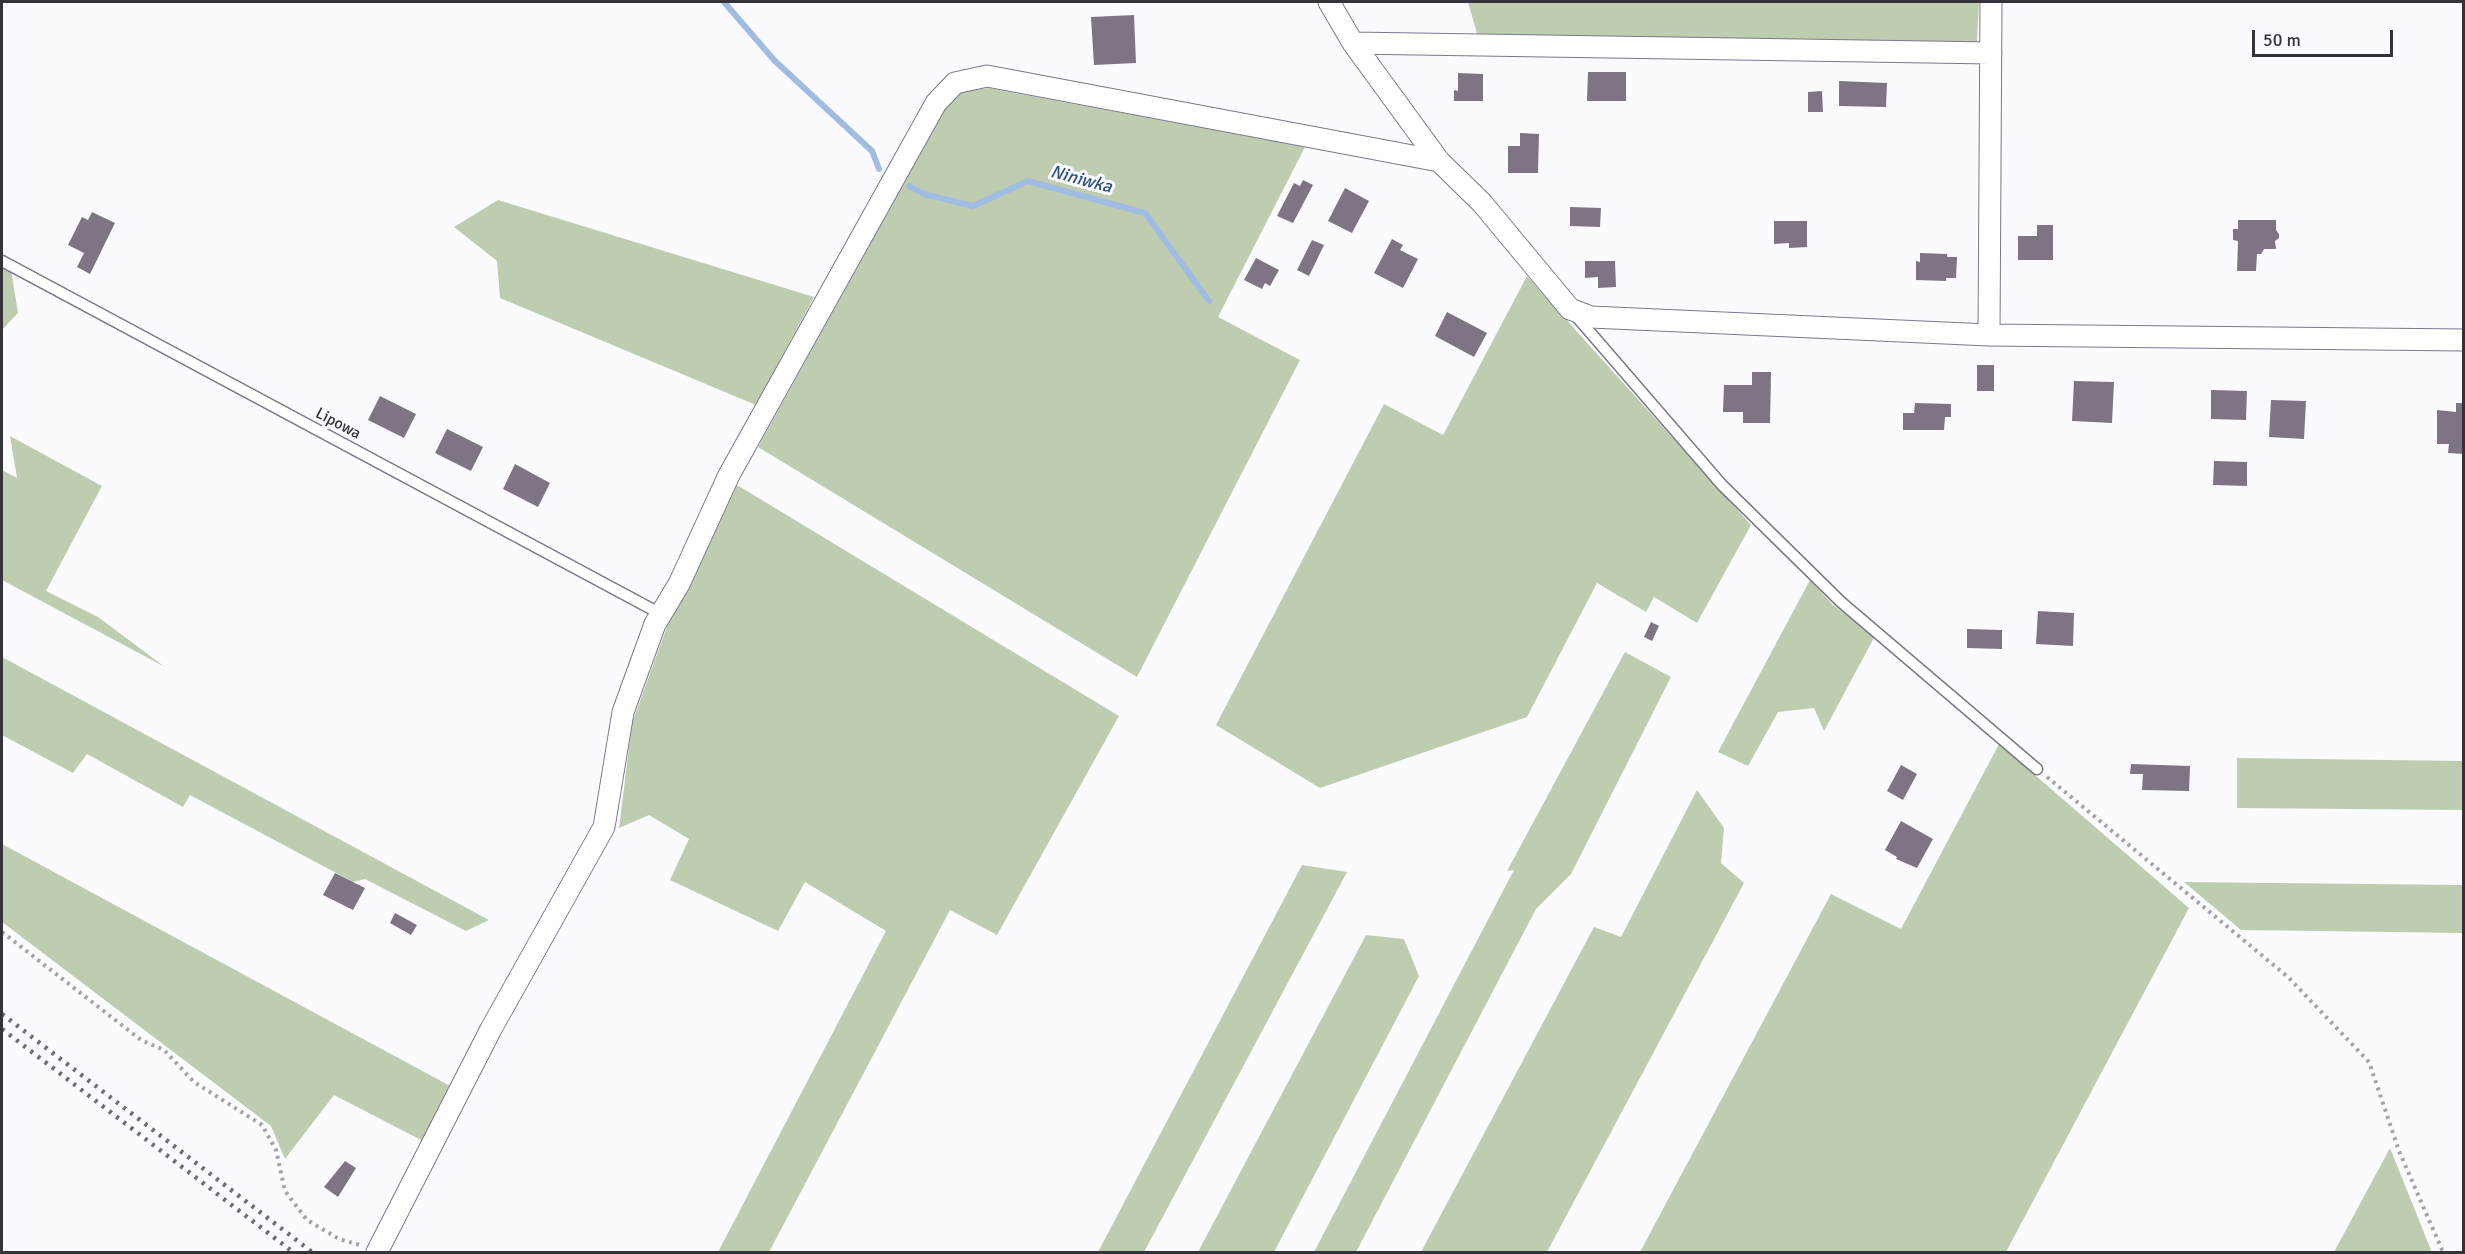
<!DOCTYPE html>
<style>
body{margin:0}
#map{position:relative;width:2465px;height:1254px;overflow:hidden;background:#fbfbff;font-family:Signika,sans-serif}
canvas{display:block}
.frame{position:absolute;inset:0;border:3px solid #34333a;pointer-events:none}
.scale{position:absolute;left:2252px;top:30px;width:141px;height:27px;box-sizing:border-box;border:3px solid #34333a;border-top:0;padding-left:8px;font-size:18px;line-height:21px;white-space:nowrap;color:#34333a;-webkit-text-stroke:4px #fbfbff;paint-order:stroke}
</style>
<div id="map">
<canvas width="2465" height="1254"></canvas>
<div class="frame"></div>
<div class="scale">50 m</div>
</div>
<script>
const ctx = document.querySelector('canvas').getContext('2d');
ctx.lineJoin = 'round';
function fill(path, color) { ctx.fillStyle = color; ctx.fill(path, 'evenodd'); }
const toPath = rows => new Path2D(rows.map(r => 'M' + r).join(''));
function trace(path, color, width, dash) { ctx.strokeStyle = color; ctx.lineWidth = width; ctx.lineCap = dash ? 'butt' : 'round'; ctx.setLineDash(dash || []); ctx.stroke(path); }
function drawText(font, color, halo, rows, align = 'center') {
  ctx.font = font + ' Signika,sans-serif'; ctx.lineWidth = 6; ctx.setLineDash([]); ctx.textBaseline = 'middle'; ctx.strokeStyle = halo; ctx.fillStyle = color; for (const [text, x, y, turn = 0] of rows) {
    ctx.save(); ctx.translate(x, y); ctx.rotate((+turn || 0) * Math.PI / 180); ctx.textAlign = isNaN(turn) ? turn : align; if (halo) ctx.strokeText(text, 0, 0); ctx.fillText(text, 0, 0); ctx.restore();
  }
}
const green = toPath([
 [1468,2,1979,2,1977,43,1478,37],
 [988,88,1305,147,1218,317,1300,360,1137,677,758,447,954,93],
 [498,200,814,297,756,405,500,298,497,261,454,227],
 [2,265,11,270,18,313,2,330],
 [1527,276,1751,525,1697,623,1654,597,1646,612,1597,583,1527,717,1320,788,1216,725,1384,404,1443,435],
 [10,436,102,486,46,591,98,617,165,667,2,580,2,470,17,478],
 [737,485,1119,716,997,935,950,910,769,1252,718,1252,886,931,805,882,778,931,670,880,689,839,649,815,619,828,632,723,668,624],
 [1810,580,1833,605,1875,636,1824,731,1814,708,1778,712,1748,766,1718,752],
 [1625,652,1671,677,1571,874,1536,909,1356,1252,1314,1252,1514,870,1507,871],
 [2,657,489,920,466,931,365,879,353,882,190,795,183,807,87,754,73,773,2,735],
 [1999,744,2189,908,2006,1252,1640,1252,1831,894,1901,929],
 [2237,758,2463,761,2463,810,2237,808],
 [1697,790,1724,828,1721,863,1744,883,1547,1252,1421,1252,1594,927,1621,937],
 [2,844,452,1087,423,1141,334,1095,285,1159,271,1126,2,922],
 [1302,865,1347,872,1144,1252,1098,1252],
 [2184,882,2463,885,2463,933,2241,930],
 [1366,935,1404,939,1419,976,1274,1252,1198,1252],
 [2390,1148,2431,1250,2430,1252,2334,1252]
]);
const stream = toPath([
 [724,2,774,60,872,151,879,169],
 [909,186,924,194,973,206,1028,181,1145,213,1209,301]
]);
const building = toPath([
 [1134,15,1136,63,1094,65,1091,17],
 [1588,72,1626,72,1626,101,1587,101],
 [1458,73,1483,74,1483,101,1454,101,1454,90,1458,91],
 [1839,81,1887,83,1886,107,1839,106],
 [1822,91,1823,112,1808,112,1808,92],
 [1520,133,1539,134,1538,173,1508,173,1508,146,1520,146],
 [1303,180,1313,185,1293,223,1277,216,1294,183,1300,186],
 [1345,188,1369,201,1352,233,1328,221],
 [1570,207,1601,208,1600,227,1570,226],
 [92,212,115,223,90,274,77,267,84,253,68,245,82,217,88,220],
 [2238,220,2276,220,2276,230,2279,234,2279,238,2275,241,2276,249,2264,249,2261,254,2257,254,2256,271,2237,271,2238,241,2233,240,2233,229,2238,229],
 [1774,221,1807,221,1807,247,1789,248,1789,243,1774,244],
 [2037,225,2053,225,2053,260,2018,260,2018,236,2037,236],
 [1392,239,1403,245,1400,250,1418,259,1403,288,1374,273],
 [1312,240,1324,245,1309,276,1297,270],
 [1920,253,1947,254,1947,257,1957,257,1956,278,1946,278,1946,281,1916,280,1916,261,1920,262],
 [1256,258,1279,270,1270,286,1265,283,1262,289,1244,280],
 [1585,261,1615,261,1616,287,1598,288,1598,277,1585,278],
 [1447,312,1487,333,1474,357,1435,336],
 [1977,365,1994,365,1994,391,1977,391],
 [1752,372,1771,372,1770,423,1743,423,1743,412,1723,412,1724,385,1752,385],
 [2074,381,2114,382,2112,423,2072,421],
 [2211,390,2247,391,2246,420,2211,419],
 [380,396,416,414,404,438,368,420],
 [2271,400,2306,401,2304,439,2269,437],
 [1915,403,1951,404,1951,417,1945,417,1944,430,1903,430,1903,413,1914,413],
 [2456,403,2464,403,2464,454,2448,453,2449,444,2437,444,2437,410,2456,412],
 [447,429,483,447,471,471,435,453],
 [2214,461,2247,462,2247,486,2213,485],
 [515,464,550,483,538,507,503,489],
 [2038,611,2074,613,2073,646,2036,644],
 [1651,622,1659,626,1652,641,1644,637],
 [1967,629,2002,630,2002,649,1967,648],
 [2131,764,2190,766,2189,791,2142,790,2143,774,2130,774],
 [1901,765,1917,774,1903,800,1887,791],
 [1901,821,1933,839,1917,868,1896,859,1897,857,1885,850],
 [335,873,365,888,353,910,323,895],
 [395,913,417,925,411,935,390,923],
 [345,1161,356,1168,338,1197,324,1187]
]);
const path = toPath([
 [2047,777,2288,977,2369,1062,2399,1151,2443,1252],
 [2,932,141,1040,164,1050,194,1082,262,1125,276,1150,285,1191,307,1220,339,1239,360,1245]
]);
const service = toPath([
 [2,261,661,614],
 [1576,316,1722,485,1841,602,2037,769]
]);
const minor = toPath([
 [1329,2,1353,43,1439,161],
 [1353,43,1991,53],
 [1989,335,1991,2],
 [377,1252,491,1029,604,827,623,712,655,624,679,584,729,475,936,103,955,83,987,76,1439,161,1482,203,1570,309,1591,317,1989,335,2464,340]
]);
const rail = toPath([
 [2,1014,312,1252],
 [2,1029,293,1252]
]);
const streetNames = [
 ["Lipowa",338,424,28]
];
const waterNames = [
 ["Niniwka",1081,180,15]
];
fill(green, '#becdaf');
trace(stream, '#a0bce2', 6);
fill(building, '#7f7483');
trace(service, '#7b7889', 13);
trace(minor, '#7b7889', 23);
trace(path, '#a4a3a8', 4, [3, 4.5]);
trace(service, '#fff', 10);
trace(minor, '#fff', 21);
trace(rail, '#6e6d73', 4.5, [3, 6]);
drawText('16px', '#34333a', '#fbfbff', streetNames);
drawText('italic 18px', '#2c5182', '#fbfbff', waterNames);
</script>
